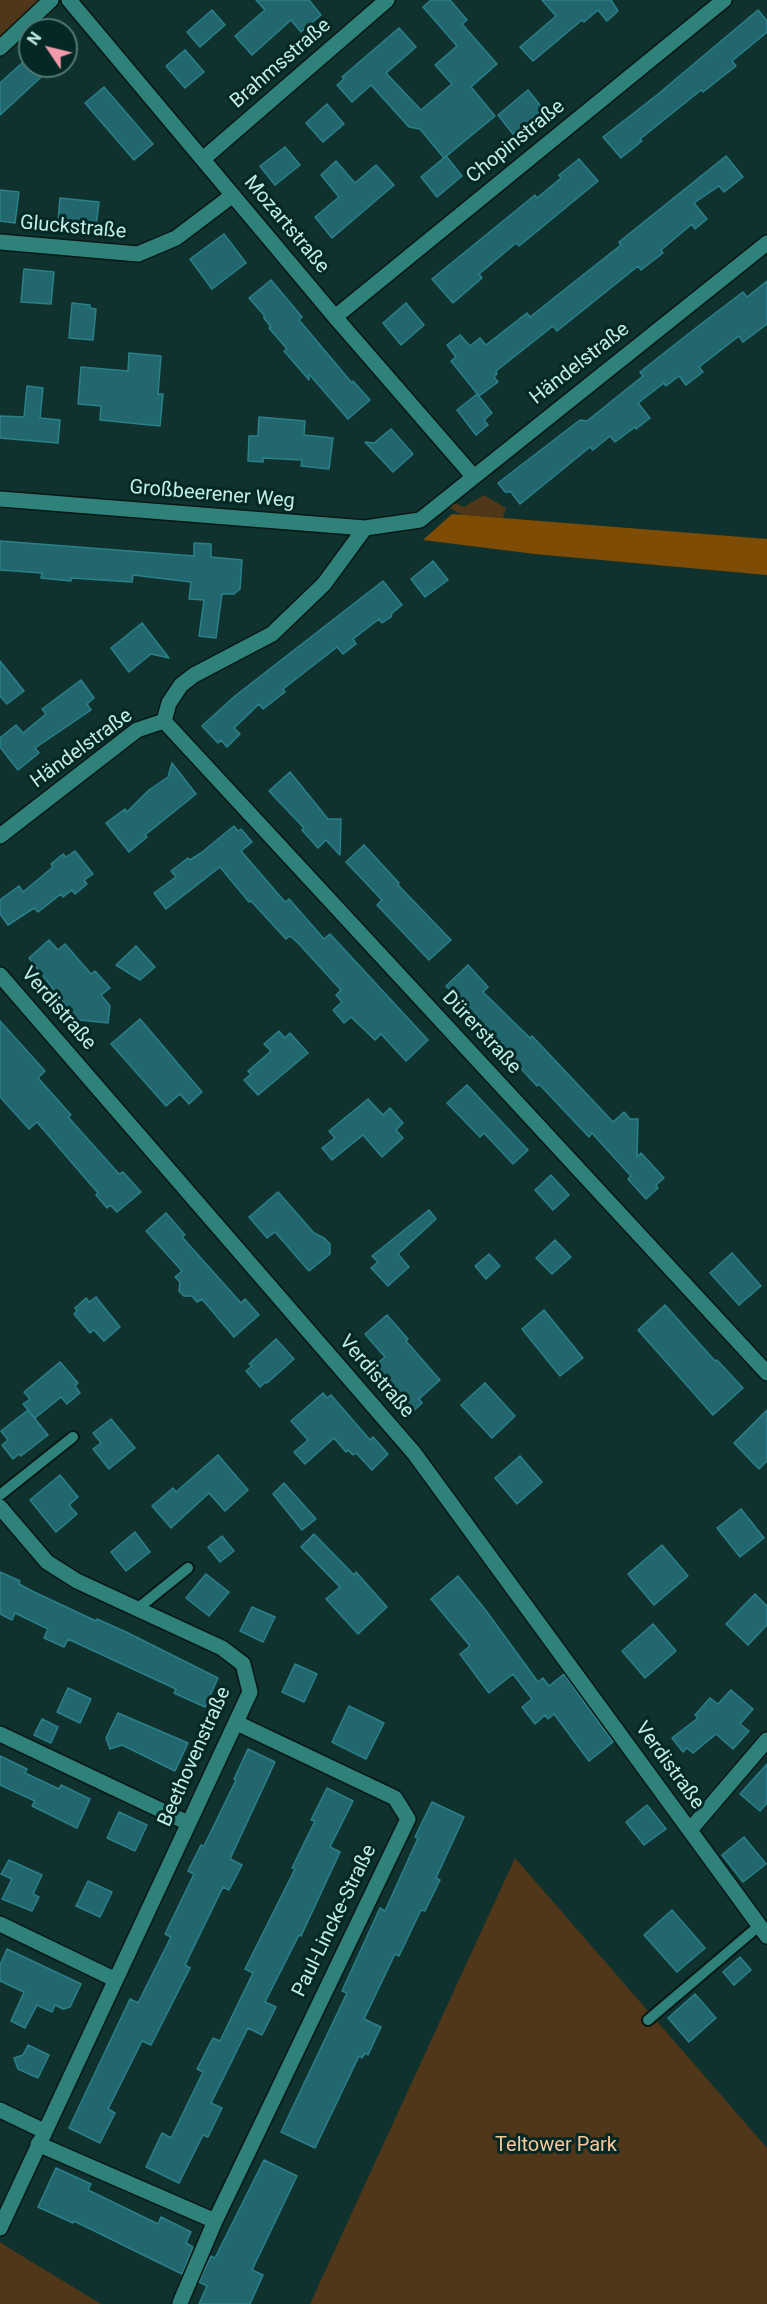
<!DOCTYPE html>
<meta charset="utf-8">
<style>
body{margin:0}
#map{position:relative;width:767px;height:2304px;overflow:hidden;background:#10322f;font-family:Roboto,sans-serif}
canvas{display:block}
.north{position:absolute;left:18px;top:18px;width:60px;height:60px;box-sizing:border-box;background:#042825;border:2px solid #4e7773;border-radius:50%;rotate:305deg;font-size:16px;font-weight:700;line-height:24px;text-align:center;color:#beeee7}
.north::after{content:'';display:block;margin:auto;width:21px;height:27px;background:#f29aac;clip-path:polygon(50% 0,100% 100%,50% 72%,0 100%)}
</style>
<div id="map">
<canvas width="767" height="2304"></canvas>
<div class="north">N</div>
</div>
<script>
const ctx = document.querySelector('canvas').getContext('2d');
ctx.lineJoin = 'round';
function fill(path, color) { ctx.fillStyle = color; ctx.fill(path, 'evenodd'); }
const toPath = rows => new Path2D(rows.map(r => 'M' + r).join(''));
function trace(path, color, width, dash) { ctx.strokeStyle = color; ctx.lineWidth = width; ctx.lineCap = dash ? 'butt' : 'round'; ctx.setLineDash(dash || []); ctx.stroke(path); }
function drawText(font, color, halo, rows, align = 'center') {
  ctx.font = font + ' Roboto,sans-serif'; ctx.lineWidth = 6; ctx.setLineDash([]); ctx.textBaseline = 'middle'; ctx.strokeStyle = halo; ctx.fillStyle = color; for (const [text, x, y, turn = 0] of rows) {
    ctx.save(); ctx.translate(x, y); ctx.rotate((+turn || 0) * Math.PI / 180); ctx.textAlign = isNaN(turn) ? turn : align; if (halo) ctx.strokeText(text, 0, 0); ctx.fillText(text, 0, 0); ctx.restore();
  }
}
const green = toPath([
 [0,0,51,0,0,48],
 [484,495,506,508,503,518,462,515,445,505,449,501,464,507],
 [515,1858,767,2148,767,2304,310,2304],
 [0,2242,9,2248,101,2304,0,2304]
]);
const forest = toPath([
 [452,514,767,539,767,575,535,554,423,540]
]);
const building = toPath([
 [256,0,309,0,321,15,301,32,291,20,252,55,235,36,265,10,256,0],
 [431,0,450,0,467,20,462,24,497,64,471,87,495,116,444,158,420,129,409,127,371,85,352,102,337,85,344,79,342,77,399,28,416,47,386,73,421,110,452,84,435,65,457,46,423,7,431,0],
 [542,0,611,0,618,11,607,21,598,10,584,22,582,20,533,61,520,47,556,16,542,0],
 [212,10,225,25,200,47,187,32,212,10],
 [758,10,767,21,767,32,732,61,736,66,703,92,701,90,640,139,642,141,621,158,603,137,657,95,758,10],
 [185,50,204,72,185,88,166,66,185,50],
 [30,56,30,66,53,66,0,115,0,83,30,56],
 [104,87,153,144,134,160,85,103,104,87],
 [528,90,543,109,513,134,498,115,528,90],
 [327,104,344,124,323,142,306,123,327,104],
 [285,147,300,165,275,185,260,166,285,147],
 [446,156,462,176,437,197,421,177,446,156],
 [726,156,743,177,724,192,719,186,694,203,707,219,695,229,692,224,661,250,663,253,641,270,638,266,557,331,553,326,496,371,497,374,494,377,498,382,479,396,451,361,456,357,447,345,460,335,470,346,480,338,486,345,527,313,530,317,621,245,619,242,726,156],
 [579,159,598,181,519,246,516,243,479,274,482,278,453,303,432,279,535,195,537,198,561,178,559,175,579,159],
 [336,161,355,183,376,165,394,185,332,238,315,217,339,197,321,175,336,161],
 [0,190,19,192,15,223,0,221,0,190],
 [60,198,99,202,96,227,58,223,60,198],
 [224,234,246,263,212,289,190,259,224,234],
 [24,269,54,272,51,304,21,302,24,269],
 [271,280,302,317,299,320,352,383,353,381,370,400,348,419,309,374,309,380,284,351,287,349,269,328,271,327,264,318,264,315,249,298,271,280],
 [767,281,767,324,743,342,739,336,699,367,703,372,686,385,679,376,666,386,664,383,638,403,650,418,636,429,635,427,615,442,610,436,593,450,590,447,520,504,511,492,505,492,498,483,580,420,587,421,643,376,640,372,701,324,743,292,747,297,767,281],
 [72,303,90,305,90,308,96,309,93,340,69,338,72,303],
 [406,303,424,325,401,345,383,323,406,303],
 [129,353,161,356,158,394,163,394,160,426,100,420,101,406,78,404,81,367,128,371,129,353],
 [27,386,43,388,40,418,60,420,58,443,0,438,0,416,24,417,27,386],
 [477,394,492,413,484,420,488,425,476,435,457,410,477,394],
 [259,417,305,421,304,435,333,438,329,469,301,466,302,460,263,458,263,462,248,461,249,436,258,436,259,417],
 [391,429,413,454,393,472,365,442,374,443,391,429],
 [0,541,194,556,194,543,211,544,211,557,242,560,240,589,234,594,222,594,216,638,199,636,204,600,189,599,191,582,133,575,132,582,71,578,71,581,41,578,42,573,0,570,0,541],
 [433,561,448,580,425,597,411,579,433,561],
 [383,581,402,605,392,613,391,617,382,623,379,619,353,639,356,644,343,654,337,647,283,689,285,692,263,709,259,704,234,728,240,734,227,747,221,740,218,743,202,726,235,696,383,581],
 [142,623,169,658,151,654,129,672,111,648,142,623],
 [0,661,24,691,7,704,0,696,0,661],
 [81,680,94,698,87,704,91,710,35,748,39,753,18,770,0,747,0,738,16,725,23,733,46,714,42,709,81,680],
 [172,763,196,794,145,835,147,837,129,852,106,823,125,809,127,812,149,790,168,777,172,763],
 [290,772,328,819,341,819,340,855,326,840,318,848,302,830,304,828,269,791,290,772],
 [234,826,238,831,241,829,252,842,241,851,285,902,289,899,324,939,330,934,428,1040,406,1061,381,1034,375,1040,351,1017,344,1023,333,1010,342,1002,336,995,341,990,299,944,290,936,286,939,251,901,249,902,220,867,166,909,154,893,176,877,171,871,188,858,190,860,201,853,234,826],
 [364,845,399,883,398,885,451,940,429,960,377,905,382,900,346,862,364,845],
 [75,851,93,874,84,880,87,884,75,894,72,890,63,897,61,894,38,912,34,908,8,925,0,914,0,900,19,886,23,892,53,867,51,864,63,854,66,857,75,851],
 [49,940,58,950,65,944,91,974,95,971,110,988,101,995,110,1006,108,1023,71,1019,71,1012,29,958,49,940],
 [136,946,155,967,140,980,116,965,136,946],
 [468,965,488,987,483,992,530,1038,532,1036,613,1122,624,1112,630,1119,638,1119,637,1157,641,1153,664,1178,656,1185,658,1188,646,1199,628,1179,631,1176,592,1133,589,1137,539,1084,537,1086,502,1048,501,1049,478,1024,480,1023,446,986,468,965],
 [140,1019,202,1092,189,1104,180,1094,166,1106,111,1044,140,1019],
 [0,1021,45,1071,38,1078,71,1115,68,1117,119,1174,123,1172,141,1192,117,1212,110,1205,107,1208,96,1195,98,1193,37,1122,29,1129,0,1097,0,1021],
 [279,1031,285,1038,290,1033,308,1053,258,1095,244,1080,251,1074,248,1071,271,1051,264,1044,279,1031],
 [467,1085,528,1150,513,1164,484,1133,480,1137,447,1103,467,1085],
 [368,1099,383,1115,390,1108,403,1123,396,1130,403,1138,382,1157,363,1135,332,1160,322,1148,335,1138,329,1131,368,1099],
 [551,1175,569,1195,553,1210,535,1190,551,1175],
 [278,1192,314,1233,324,1238,330,1244,330,1254,309,1271,275,1232,267,1238,249,1217,278,1192],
 [429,1210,436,1219,398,1254,409,1267,388,1286,371,1268,378,1262,372,1256,429,1210],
 [166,1213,185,1235,182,1237,241,1303,245,1299,259,1315,234,1337,202,1299,197,1302,192,1296,184,1296,179,1291,180,1282,175,1277,182,1271,146,1231,166,1213],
 [555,1240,571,1257,552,1274,536,1258,555,1240],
 [732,1253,761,1286,739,1305,710,1273,732,1253],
 [489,1254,500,1266,486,1279,475,1266,489,1254],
 [96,1297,120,1327,104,1341,94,1330,90,1333,74,1314,77,1311,75,1308,86,1298,89,1302,96,1297],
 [665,1305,715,1361,717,1360,743,1388,713,1415,638,1330,665,1305],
 [544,1310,583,1358,560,1376,522,1329,544,1310],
 [387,1315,408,1339,406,1341,440,1380,419,1399,422,1403,410,1414,372,1368,385,1357,365,1334,387,1315],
 [276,1339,294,1359,267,1383,266,1382,260,1387,246,1371,252,1366,249,1364,276,1339],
 [60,1362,78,1383,75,1386,80,1393,67,1404,61,1397,35,1418,28,1410,48,1435,21,1456,19,1454,13,1459,2,1445,8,1440,1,1431,28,1410,23,1404,30,1399,24,1392,60,1362],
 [485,1383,515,1416,492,1438,461,1405,485,1383],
 [323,1393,327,1398,331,1395,370,1440,373,1437,388,1454,372,1470,356,1453,353,1455,348,1450,346,1452,334,1438,305,1464,294,1452,308,1440,291,1421,323,1393],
 [767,1410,767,1461,759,1469,734,1443,767,1410],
 [111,1419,135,1448,109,1469,93,1449,101,1443,93,1433,111,1419],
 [218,1455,248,1490,225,1511,209,1493,171,1528,152,1506,173,1488,176,1492,218,1455],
 [520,1456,542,1482,517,1504,495,1478,520,1456],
 [60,1475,78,1497,69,1505,77,1514,56,1532,30,1500,60,1475],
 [284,1483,316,1519,302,1530,273,1494,284,1483],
 [741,1509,764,1538,740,1557,717,1528,741,1509],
 [135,1532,150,1552,126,1571,111,1552,135,1532],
 [314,1534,354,1575,356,1572,387,1607,358,1634,326,1599,340,1587,301,1547,314,1534],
 [222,1536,234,1551,220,1562,208,1547,222,1536],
 [662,1545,688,1576,654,1605,628,1574,662,1545],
 [0,1572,20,1581,19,1584,34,1592,96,1621,97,1619,126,1632,218,1678,205,1707,174,1693,176,1689,68,1639,64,1647,44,1638,48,1629,15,1613,12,1620,0,1614,0,1572],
 [206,1574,229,1592,209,1616,186,1598,206,1574],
 [458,1576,484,1608,538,1682,543,1678,549,1686,564,1674,613,1742,589,1761,554,1714,548,1719,545,1715,535,1724,522,1707,532,1699,513,1674,489,1693,460,1654,470,1646,431,1599,458,1576],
 [755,1594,767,1606,767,1625,748,1645,726,1624,755,1594],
 [252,1607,275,1617,263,1642,240,1631,252,1607],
 [653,1624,676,1651,645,1678,622,1651,653,1624],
 [295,1664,317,1674,304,1702,282,1692,295,1664],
 [68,1688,91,1699,80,1723,57,1712,68,1688],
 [731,1690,753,1709,740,1724,749,1731,733,1749,716,1734,693,1753,687,1748,683,1752,672,1738,698,1718,695,1715,710,1698,718,1704,731,1690],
 [349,1706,384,1723,366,1759,332,1742,349,1706],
 [118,1713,188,1743,175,1771,122,1745,110,1749,106,1738,118,1713],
 [42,1719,58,1727,51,1743,34,1735,42,1719],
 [248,1749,275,1762,230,1859,242,1865,229,1890,223,1887,185,1965,190,1968,151,2045,142,2041,108,2109,115,2113,100,2143,69,2128,130,1999,138,2003,171,1937,165,1934,194,1874,188,1871,201,1845,204,1846,236,1780,234,1779,248,1749],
 [0,1756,27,1769,25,1773,59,1789,61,1785,90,1799,77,1828,32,1806,35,1801,0,1785,0,1756],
 [767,1764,767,1803,760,1811,740,1794,767,1764],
 [327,1788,353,1801,330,1847,340,1852,301,1936,299,1935,265,2002,276,2007,262,2035,248,2028,211,2103,222,2108,208,2137,203,2135,179,2183,146,2167,162,2133,171,2138,203,2072,197,2069,213,2038,220,2041,253,1973,245,1969,295,1869,292,1868,315,1821,311,1820,327,1788],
 [432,1802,464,1817,436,1878,440,1880,425,1911,421,1910,399,1956,395,1954,364,2019,381,2027,368,2055,365,2053,362,2058,359,2056,315,2148,281,2132,347,1993,342,1991,380,1908,385,1911,418,1838,415,1837,432,1802],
 [647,1805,666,1829,644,1845,626,1822,647,1805],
 [119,1812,147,1825,135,1851,107,1838,119,1812],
 [744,1837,766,1864,743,1882,722,1855,744,1837],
 [9,1860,42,1875,33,1894,39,1897,32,1911,2,1899,12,1879,1,1874,9,1860],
 [88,1881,112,1892,100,1917,76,1906,88,1881],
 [672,1910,705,1948,677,1972,644,1935,672,1910],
 [7,1949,81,1984,70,2007,63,2009,55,2005,52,2012,37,2005,25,2028,11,2021,24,1992,0,1981,0,1965,7,1949],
 [740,1957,751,1970,734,1985,723,1972,740,1957],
 [695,1994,716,2018,689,2042,668,2018,695,1994],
 [28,2045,49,2055,38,2078,18,2069,14,2058,23,2055,28,2045],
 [264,2160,297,2176,252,2270,263,2275,250,2304,199,2304,207,2286,199,2282,211,2256,215,2258,264,2160],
 [56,2168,91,2184,88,2190,158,2224,161,2217,191,2232,186,2243,193,2247,182,2274,74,2221,73,2223,38,2207,56,2168]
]);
const service = toPath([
 [0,1495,73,1437],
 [137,1609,188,1568],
 [648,2020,760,1925]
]);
const minor = toPath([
 [69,0,335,317,473,476],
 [0,48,51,0],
 [203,159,387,0],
 [0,242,138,254,176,238,233,195],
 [335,317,724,0],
 [0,499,365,528,420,520,767,243],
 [164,721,767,1373],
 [164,721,169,703,181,685,194,675,272,634,324,584,365,528],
 [0,836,137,730,164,721],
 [0,975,414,1453,767,1936],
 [0,1507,47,1562,77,1581,222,1648,243,1664,250,1692,0,2228],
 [0,1734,188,1823],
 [690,1830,767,1740],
 [0,1924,114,1979],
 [0,2110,44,2131],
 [38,2144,215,2221,408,1819,395,1798,237,1723],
 [180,2303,215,2221]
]);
const streetNames = [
 ["Brahmsstraße",281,64,-41],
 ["Chopinstraße",516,142,-39],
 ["Mozartstraße",286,225,50],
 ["Gluckstraße",73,228,5],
 ["Händelstraße",580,364,-38],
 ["Großbeerener Weg",212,495,5],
 ["Händelstraße",82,749,-36],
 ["Verdistraße",58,1009,49],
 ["Dürerstraße",481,1033,47],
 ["Verdistraße",376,1377,49],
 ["Beethovenstraße",195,1757,-66],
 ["Verdistraße",669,1766,54],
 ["Paul-Lincke-Straße",335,1921,-64]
];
const parkNames = [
 ["Teltower Park",556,2146]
];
fill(green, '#513719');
fill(forest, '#7e4c04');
fill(building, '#22666e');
trace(building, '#2b808a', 1.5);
trace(service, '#091715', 14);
trace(minor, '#091715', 18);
trace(service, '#2f827a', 10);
trace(minor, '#2f827a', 15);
drawText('20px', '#beeee7', '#042825', streetNames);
drawText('20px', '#f5c89a', '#042825', parkNames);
</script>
